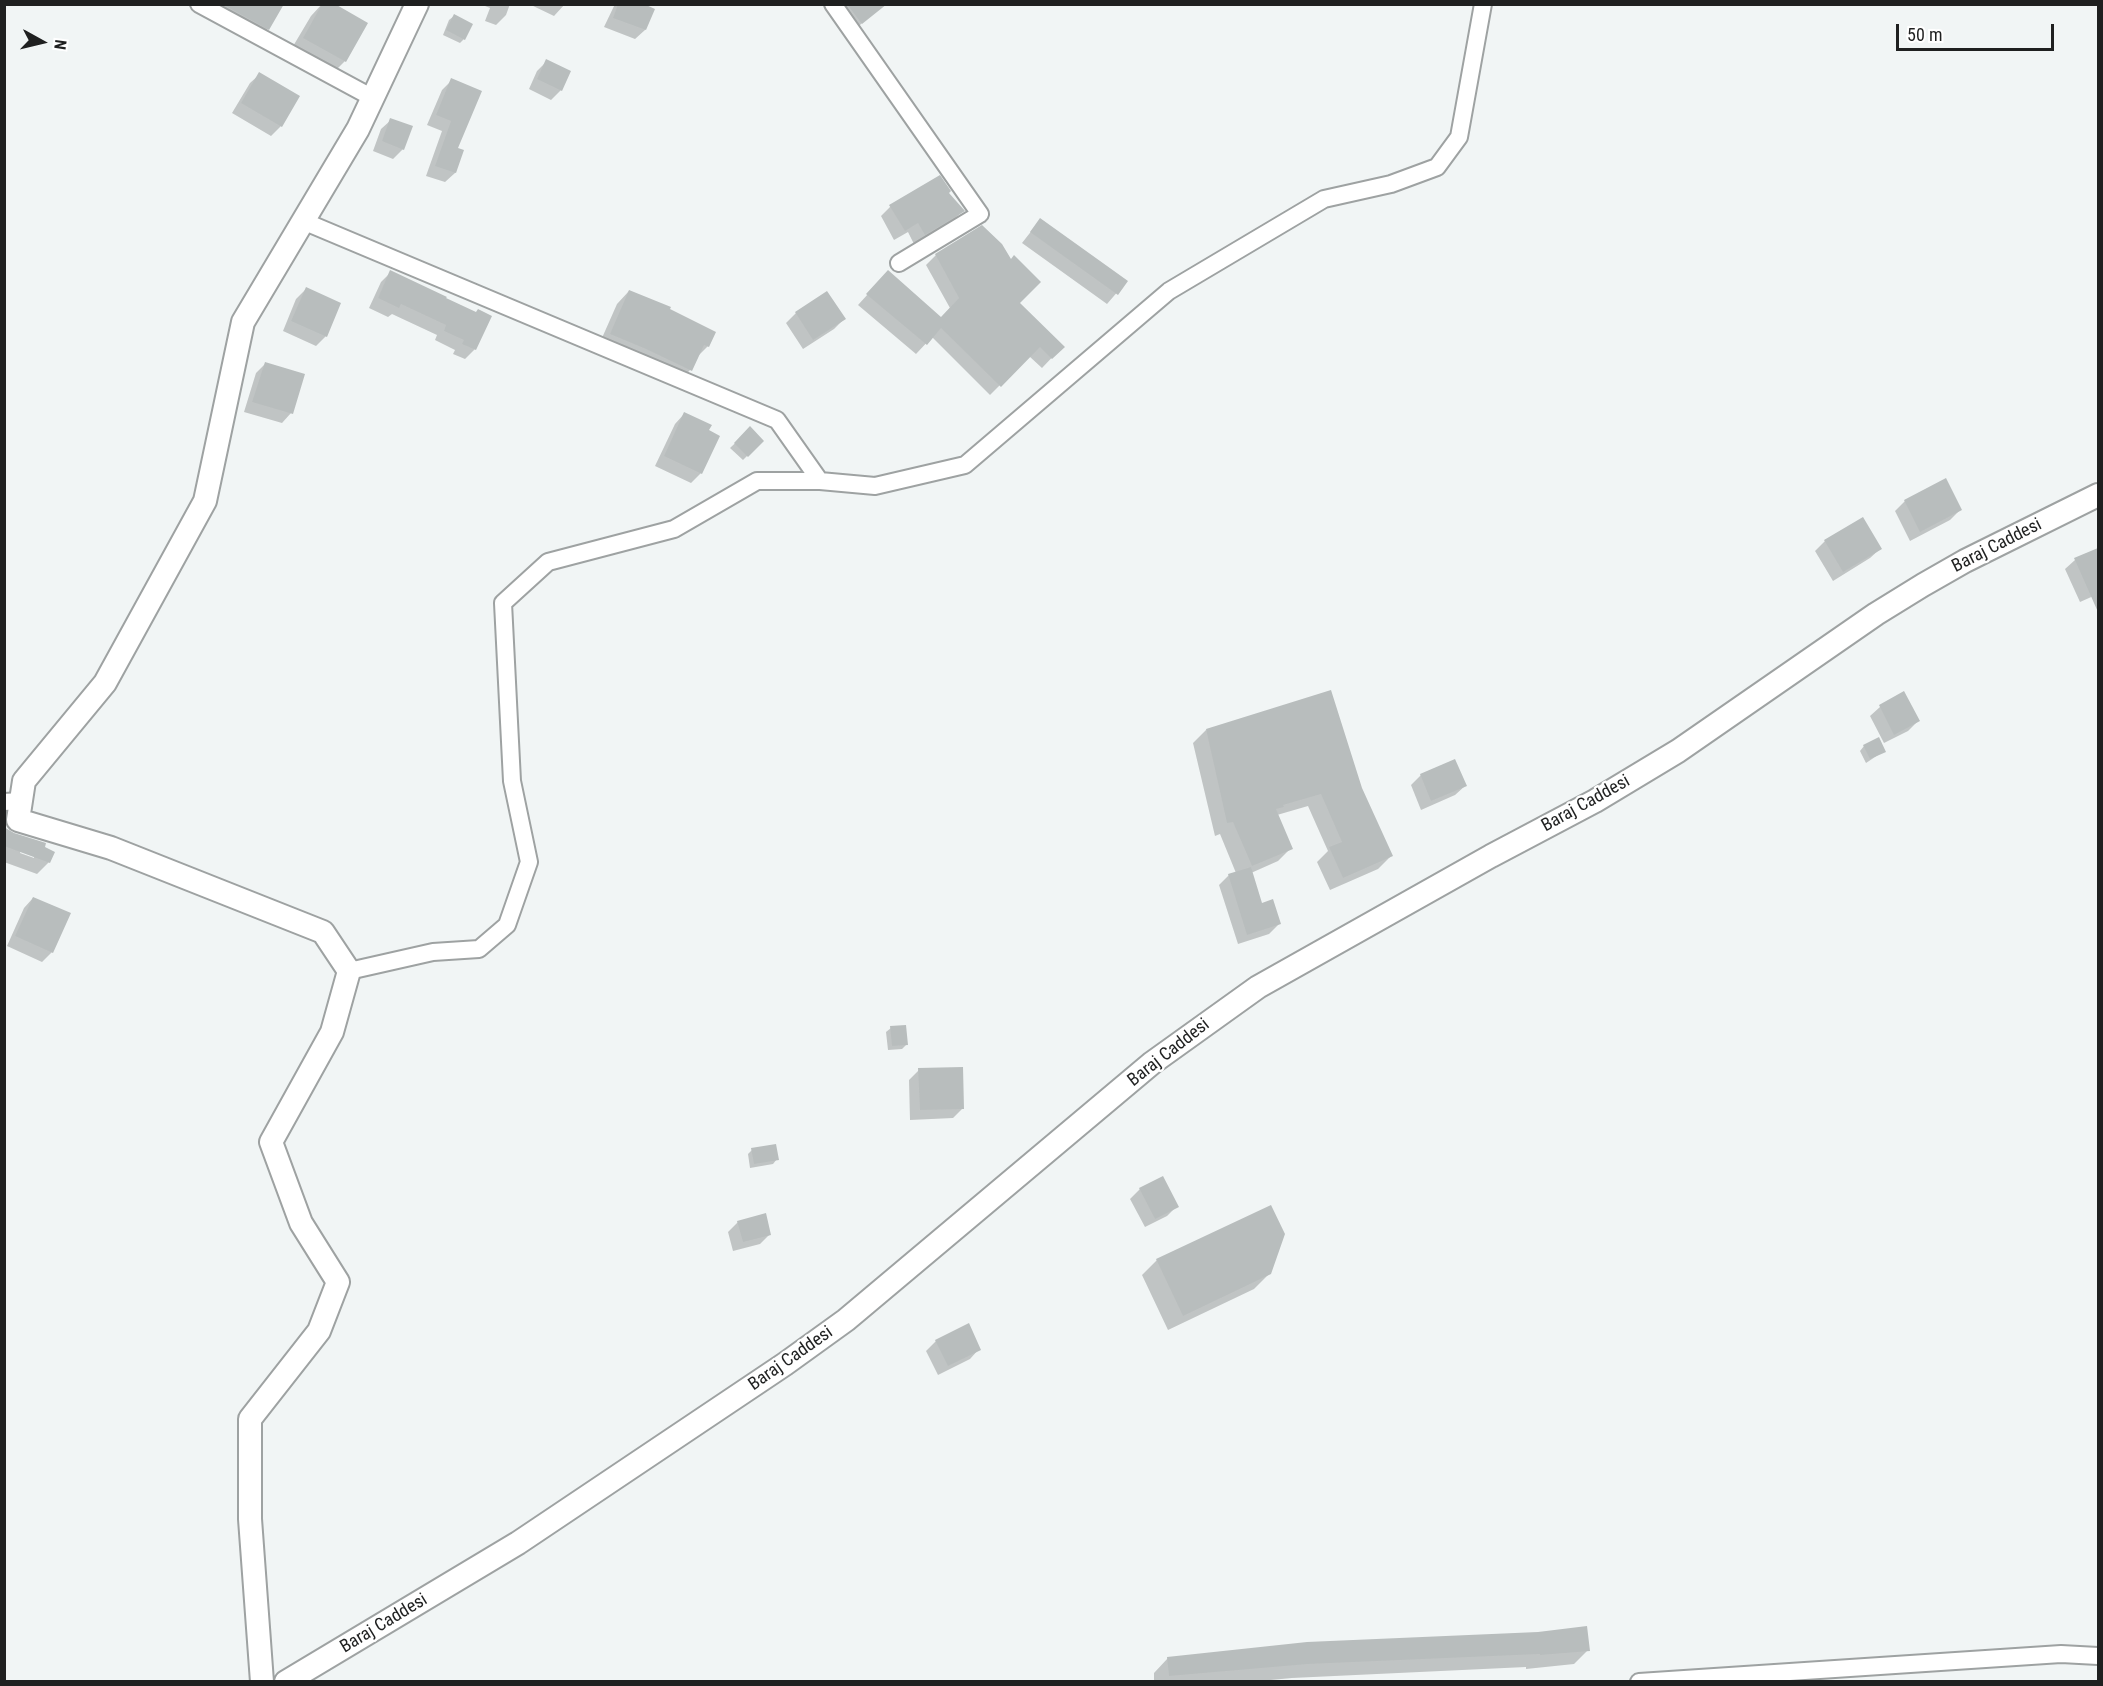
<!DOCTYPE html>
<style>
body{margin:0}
#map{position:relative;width:2103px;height:1686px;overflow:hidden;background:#f1f5f5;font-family:"Roboto Condensed",sans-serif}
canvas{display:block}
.frame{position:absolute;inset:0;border:6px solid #1f2020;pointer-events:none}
.north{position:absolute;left:12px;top:12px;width:60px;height:60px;-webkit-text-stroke:4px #fff;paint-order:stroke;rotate:98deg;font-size:16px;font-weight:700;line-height:24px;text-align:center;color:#1f2020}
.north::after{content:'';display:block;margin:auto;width:21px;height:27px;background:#1f2020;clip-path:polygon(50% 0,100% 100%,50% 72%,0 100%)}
.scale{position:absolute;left:1896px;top:24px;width:158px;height:27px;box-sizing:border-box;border:3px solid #1f2020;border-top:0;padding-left:8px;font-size:18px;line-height:21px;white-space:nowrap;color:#1f2020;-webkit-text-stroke:4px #fff;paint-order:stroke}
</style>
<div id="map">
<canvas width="2103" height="1686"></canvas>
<div class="frame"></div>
<div class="north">N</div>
<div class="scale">50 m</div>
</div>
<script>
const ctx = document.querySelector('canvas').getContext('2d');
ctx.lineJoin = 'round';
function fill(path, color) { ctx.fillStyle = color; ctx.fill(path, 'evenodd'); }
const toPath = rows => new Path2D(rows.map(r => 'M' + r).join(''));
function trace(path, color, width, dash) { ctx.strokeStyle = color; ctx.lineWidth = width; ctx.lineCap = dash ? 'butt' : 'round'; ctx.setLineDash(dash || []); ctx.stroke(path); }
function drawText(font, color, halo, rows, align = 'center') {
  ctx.font = font + ' "Roboto Condensed",sans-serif'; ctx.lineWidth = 4.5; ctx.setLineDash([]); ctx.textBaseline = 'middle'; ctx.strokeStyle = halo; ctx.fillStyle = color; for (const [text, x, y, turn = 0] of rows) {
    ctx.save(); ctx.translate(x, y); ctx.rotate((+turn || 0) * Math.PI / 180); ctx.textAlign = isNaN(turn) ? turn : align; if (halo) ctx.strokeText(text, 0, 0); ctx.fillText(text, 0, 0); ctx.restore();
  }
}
const shadow = toPath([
 [210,4,280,4,268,29,259,38],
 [322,4,345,61,330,76,289,53,311,16],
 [480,4,510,4,506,15,496,25,485,21,490,8],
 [529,4,565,4,554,16],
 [615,4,639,4,653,10,645,30,635,39,604,27],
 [824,4,877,4,873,13,848,36],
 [454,16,464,39,460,43,443,35,449,20],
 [547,61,561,90,551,100,529,89,537,71],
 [260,74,298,97,281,126,271,136,232,113,250,83],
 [452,80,456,149,463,151,455,173,445,182,426,176,442,131,427,125,442,90],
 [391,120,403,149,393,159,373,151,381,129],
 [947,193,963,211,953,220,914,244,908,232,894,240,881,216,890,207],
 [1040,220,1126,282,1107,304,1022,243],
 [936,255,1010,261,1018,303,1062,347,1042,368,1029,356,990,395,932,337,916,354,858,305,879,282,940,319,950,308,926,265],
 [391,272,475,349,465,359,453,354,455,350,435,340,437,335,392,314,388,317,369,308,381,282],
 [306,289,326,336,316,346,283,331,296,299],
 [629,291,708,346,696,358,690,370,678,383,598,347,617,304],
 [827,293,844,319,834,329,803,349,786,323,796,313],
 [266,363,291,413,282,423,244,412,256,373],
 [684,414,701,473,691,483,655,466,675,424],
 [750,429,762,441,743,460,730,448],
 [1905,501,1960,510,1950,520,1910,541,1895,511],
 [1863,519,1880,549,1870,558,1833,581,1815,551,1825,541],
 [2098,549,2098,594,2080,602,2065,569,2075,560],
 [1904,694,1918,721,1908,731,1884,743,1870,716,1880,707],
 [1206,730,1361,788,1391,856,1378,869,1330,890,1317,862,1328,851,1308,806,1277,815,1291,848,1278,861,1251,873,1261,905,1279,924,1269,934,1238,944,1219,885,1229,875,1236,873,1220,834,1215,836,1193,743],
 [1864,746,1884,751,1866,763,1860,751],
 [1421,775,1465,786,1455,795,1421,810,1411,785],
 [4,829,43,848,49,862,37,874,4,862],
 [21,850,34,855,34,858,20,853],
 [33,898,52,952,42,962,7,946,24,908],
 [891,1028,907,1044,902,1049,888,1050,886,1032],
 [919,1070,963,1108,953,1118,910,1120,909,1080],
 [752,1150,777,1159,773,1164,750,1168,748,1154],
 [1140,1189,1177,1206,1167,1216,1145,1227,1130,1199],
 [738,1222,770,1234,760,1244,733,1251,728,1232],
 [1157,1260,1270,1273,1254,1289,1168,1330,1142,1275],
 [936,1341,979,1349,970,1359,938,1375,926,1351],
 [1588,1650,1574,1664,1526,1669,1526,1667,1292,1678,1249,1682,1154,1682,1154,1673,1168,1658]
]);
const building = toPath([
 [222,4,284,4,269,30],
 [322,4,335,4,368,23,346,62,303,38],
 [618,4,644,4,655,9,646,30,613,18],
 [847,4,887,4,862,24],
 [454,14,473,24,465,40,446,30],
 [546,59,571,71,562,91,537,79],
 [259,72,300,96,282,127,241,103],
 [451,78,482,91,458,148,464,150,456,173,435,166,451,121,436,115],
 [390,118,413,126,404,150,382,141],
 [940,175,951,191,949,193,965,211,925,235,918,223,905,231,889,205],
 [1040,218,1128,281,1118,295,1030,232],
 [982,225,1002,244,1011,259,1014,255,1041,282,1020,303,1065,347,1052,359,1040,347,1001,387,941,328,927,345,866,294,888,270,941,317,959,298,935,254],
 [390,270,447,297,446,298,476,312,478,309,492,316,476,350,462,344,464,340,444,331,446,325,401,304,399,308,378,298],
 [306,287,341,303,327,337,291,321],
 [629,290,671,307,670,309,716,332,709,347,704,345,692,371,646,349,610,334],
 [827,291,846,319,813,340,795,312],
 [265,362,305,374,293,414,252,402],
 [684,412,712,425,709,430,720,436,702,474,664,456],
 [750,426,764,441,748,457,734,443],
 [1946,478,1962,510,1920,532,1904,500],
 [1863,517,1882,549,1843,572,1824,540],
 [2098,548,2098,612,2074,558],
 [1331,690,1362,788,1393,856,1343,878,1329,847,1342,842,1321,794,1283,805,1284,807,1276,809,1293,849,1252,866,1233,822,1227,823,1206,729],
 [1904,691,1920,721,1894,735,1879,705],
 [1879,737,1886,752,1870,759,1863,745],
 [1455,759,1467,786,1431,801,1420,774],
 [4,827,14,833,46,843,45,847,55,852,50,863,4,846],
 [1251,867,1262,903,1273,899,1281,924,1247,935,1228,874],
 [33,897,71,913,53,953,15,936],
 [906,1025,908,1045,892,1046,890,1026],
 [963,1067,964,1109,920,1110,918,1068],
 [776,1144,779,1160,754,1164,751,1148],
 [1163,1176,1179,1207,1155,1219,1139,1188],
 [1271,1205,1285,1234,1271,1274,1183,1316,1156,1259],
 [766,1213,771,1235,743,1242,737,1221],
 [969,1323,981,1350,948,1366,935,1340],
 [1587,1626,1590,1651,1540,1655,1540,1654,1308,1664,1169,1676,1167,1657,1307,1642,1538,1632]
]);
const street = toPath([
 [199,4,373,98],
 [833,4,980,214,899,263],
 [303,221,777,420,820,481],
 [4,802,21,801],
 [349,971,433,952,479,949,507,925,529,862,512,781,503,603,548,562,674,529,757,481,820,481,875,486,965,465,1169,291,1324,199,1391,184,1437,167,1459,137,1483,4],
 [1639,1682,2061,1654,2098,1656]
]);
const secondary = toPath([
 [262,1682,250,1519,250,1419,319,1331,338,1282,301,1223,271,1142,332,1032,349,971,323,932,111,848,18,820,24,781,105,683,205,501,243,322,358,129,417,4],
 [286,1682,518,1543,785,1364,846,1320,1152,1063,1258,987,1491,856,1595,801,1678,751,1876,614,1923,585,1965,561,2098,495]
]);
const streetNames = [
 ["Baraj Caddesi",1997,546,-27],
 ["Baraj Caddesi",1586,804,-29],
 ["Baraj Caddesi",1169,1053,-38],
 ["Baraj Caddesi",791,1359,-35],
 ["Baraj Caddesi",384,1624,-31]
];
fill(shadow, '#0003');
fill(building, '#b8bdbd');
trace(street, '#9ea2a2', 20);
trace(secondary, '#9ea2a2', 26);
trace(street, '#fff', 16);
trace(secondary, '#fff', 22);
drawText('18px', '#1f2020', '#fff', streetNames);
</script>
